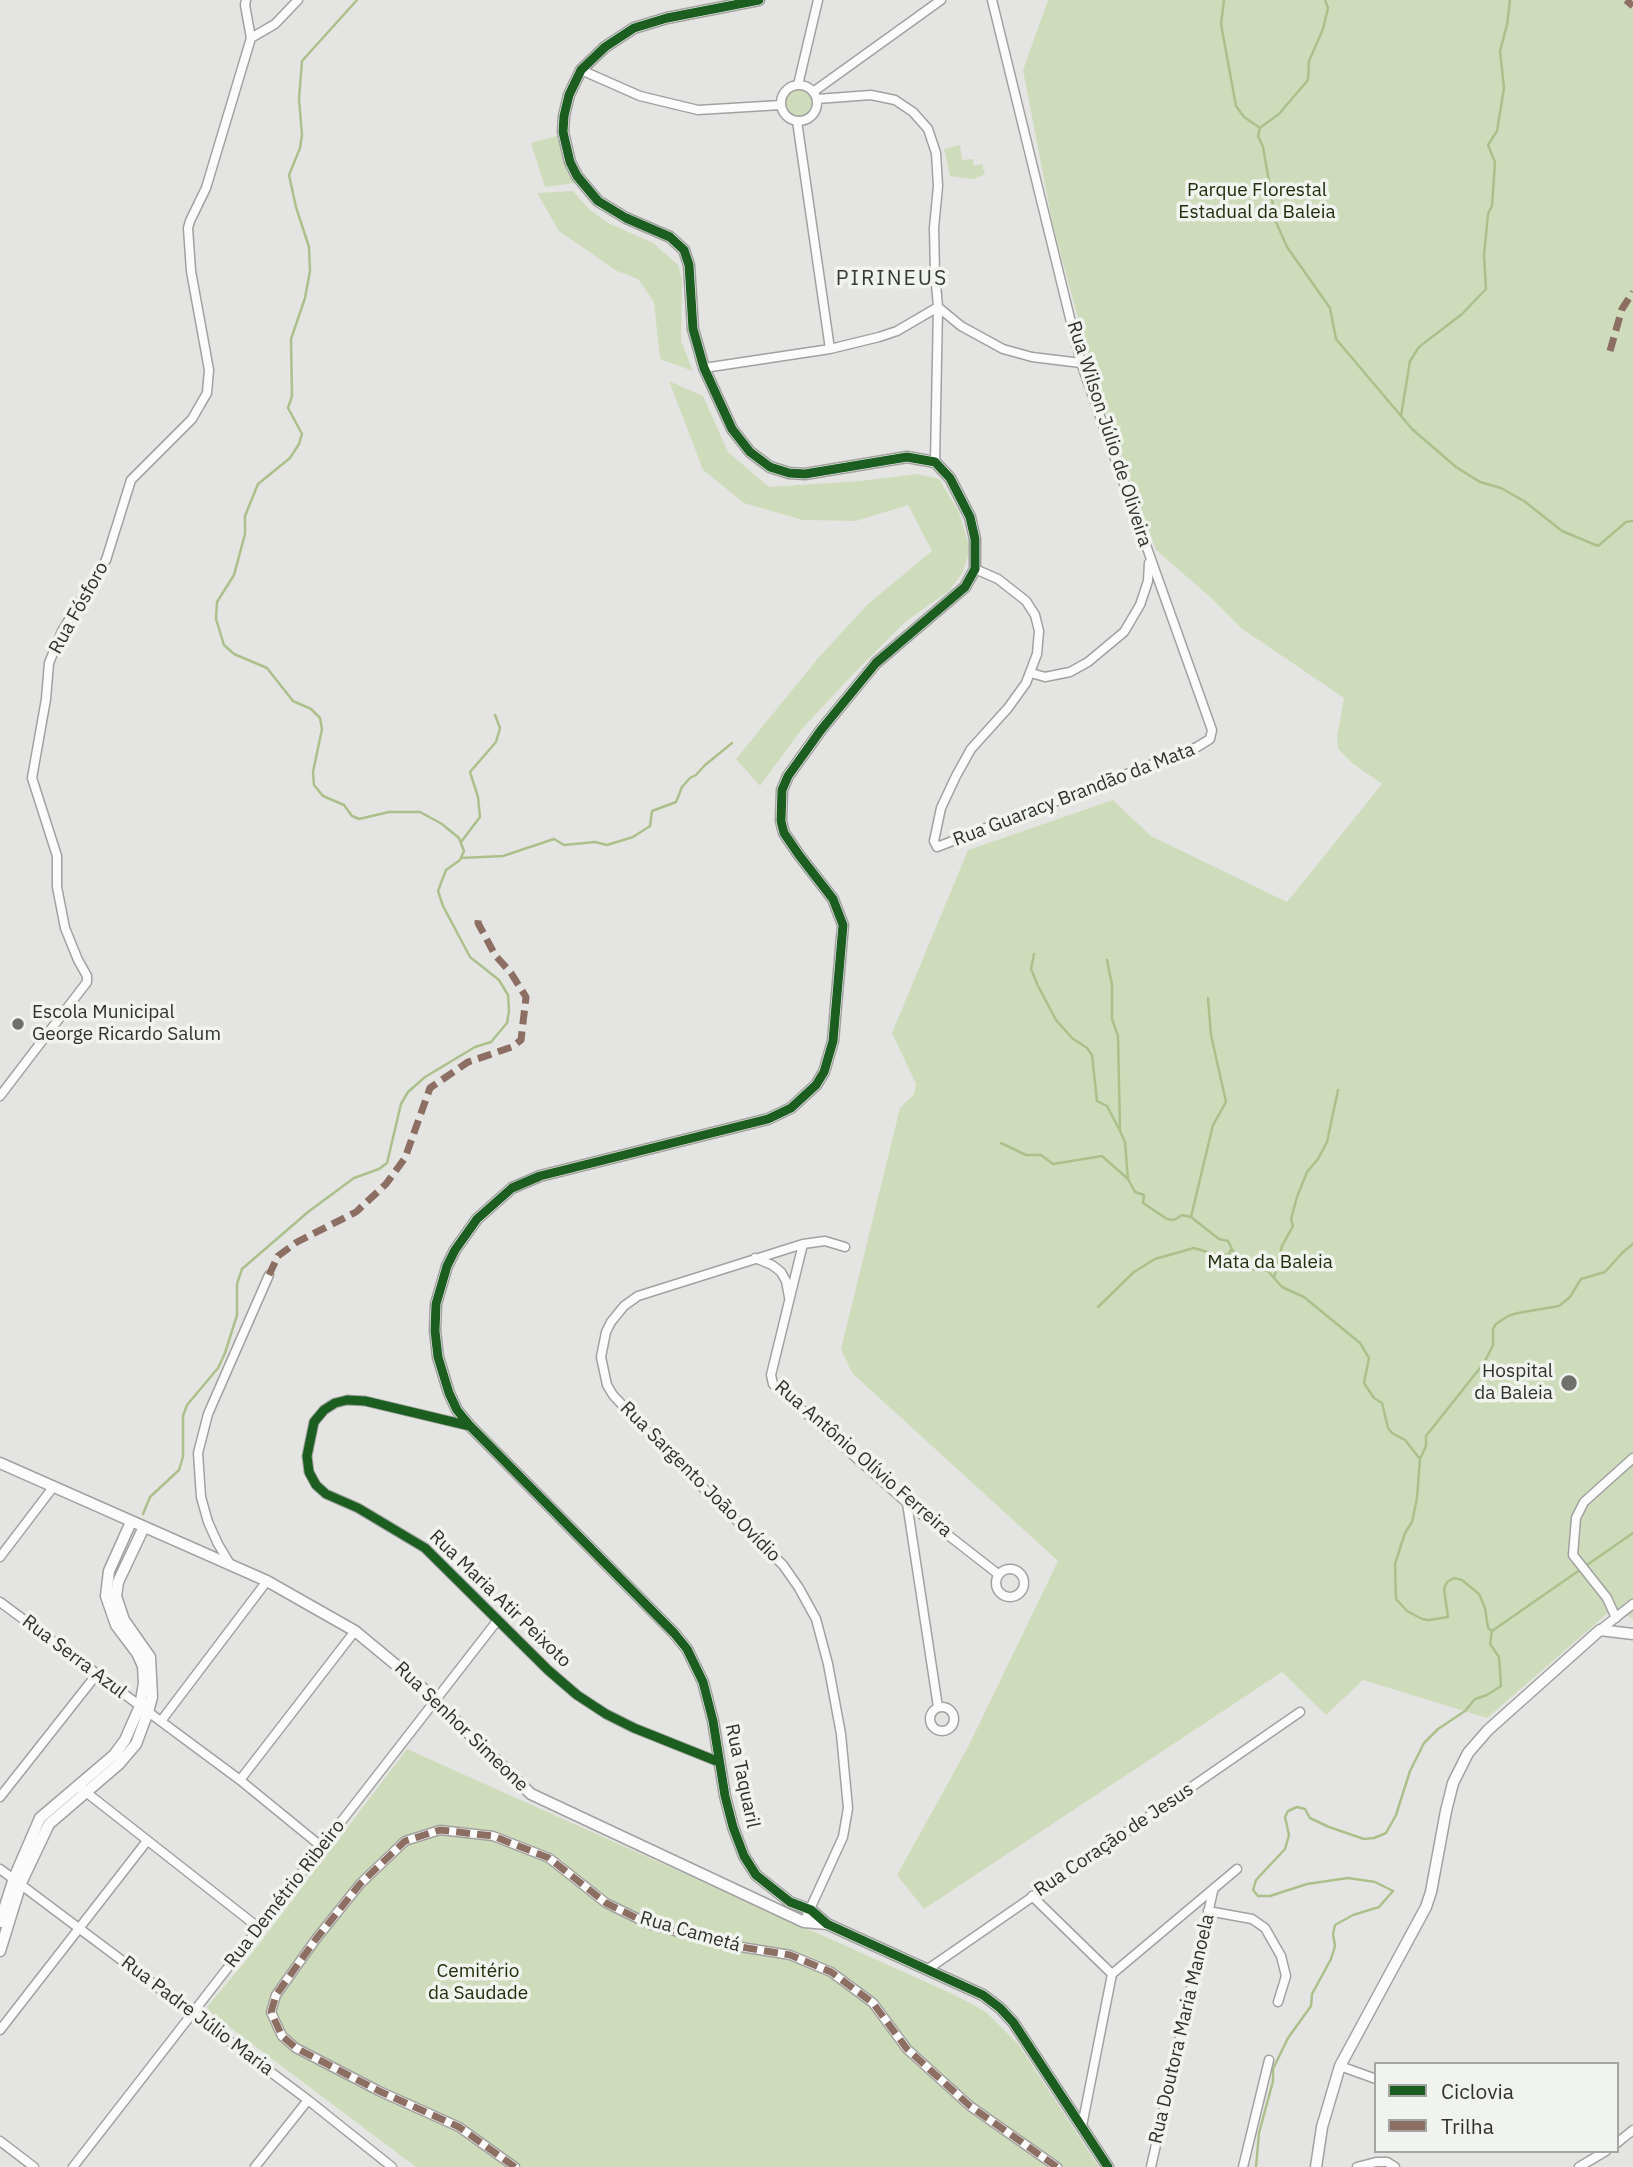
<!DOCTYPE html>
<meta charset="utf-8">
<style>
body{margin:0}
#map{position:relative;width:1633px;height:2167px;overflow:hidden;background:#e4e5e2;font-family:"IBM Plex Sans",sans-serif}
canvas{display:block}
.legend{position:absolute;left:1374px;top:2062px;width:245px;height:91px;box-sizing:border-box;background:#f1f4ee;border:2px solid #a4a6a2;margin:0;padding:9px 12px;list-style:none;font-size:21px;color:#30312f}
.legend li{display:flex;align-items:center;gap:14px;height:35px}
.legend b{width:35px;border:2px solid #a4a6a2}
</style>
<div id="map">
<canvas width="1633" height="2167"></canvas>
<ul class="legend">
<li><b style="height:9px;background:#1b5e20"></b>Ciclovia</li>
<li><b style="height:9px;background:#8d6e63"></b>Trilha</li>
</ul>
</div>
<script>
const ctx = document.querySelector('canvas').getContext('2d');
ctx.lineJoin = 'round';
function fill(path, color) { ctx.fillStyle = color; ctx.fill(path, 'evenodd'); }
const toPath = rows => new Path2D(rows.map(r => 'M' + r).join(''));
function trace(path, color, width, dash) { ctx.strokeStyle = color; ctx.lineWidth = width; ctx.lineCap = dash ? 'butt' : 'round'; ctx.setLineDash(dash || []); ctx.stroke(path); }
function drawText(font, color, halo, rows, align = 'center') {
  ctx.font = font + ' "IBM Plex Sans",sans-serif'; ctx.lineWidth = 7; ctx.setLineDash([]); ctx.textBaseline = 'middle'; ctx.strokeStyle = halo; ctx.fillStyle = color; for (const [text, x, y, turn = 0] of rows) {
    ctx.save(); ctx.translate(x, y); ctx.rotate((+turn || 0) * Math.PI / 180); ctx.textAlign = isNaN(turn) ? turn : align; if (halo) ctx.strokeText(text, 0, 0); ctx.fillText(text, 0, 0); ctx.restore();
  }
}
const green = toPath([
 [1048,0,1633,0,1633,1619,1615,1607,1487,1718,1363,1680,1326,1715,1282,1672,924,1909,897,1875,969,1745,1058,1561,852,1373,841,1349,900,1108,914,1094,916,1084,892,1033,968,850,1113,800,1151,836,1287,902,1382,784,1352,763,1338,749,1337,737,1344,698,1241,628,1209,596,1156,550,1099,395,1053,226,1023,70],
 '783 103a16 16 0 1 1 32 0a16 16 0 1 1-32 0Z',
 [560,135,575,183,545,187,531,143],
 [960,145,962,160,973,159,974,166,982,164,985,174,974,179,950,176,944,149],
 [573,191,589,209,608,223,653,243,678,265,682,279,681,341,693,371,660,359,654,302,638,279,617,271,559,231,537,193],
 [669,381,703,396,728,452,769,487,860,481,917,474,939,479,959,512,970,549,963,572,949,591,906,621,855,672,801,730,760,786,736,759,819,657,868,604,932,551,908,505,856,521,803,520,744,503,703,470],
 [407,1749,955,1995,986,2012,1018,2044,1099,2167,416,2167,211,2013,207,2007,253,1952]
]);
const stream = toPath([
 [1224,0,1221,24,1236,106,1244,117,1260,128,1258,136,1263,147,1276,222,1287,247,1330,308,1336,339,1412,429,1456,467,1480,482,1501,488,1524,501,1562,531,1598,546,1626,522,1633,521],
 [1261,127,1279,114,1308,80,1309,61,1323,29,1328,8,1325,0],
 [1401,416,1410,361,1419,347,1462,314,1486,289,1484,255,1488,214,1492,206,1495,162,1488,145,1497,131,1504,88,1500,51,1507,25,1510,0],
 [461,842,480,817,478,797,470,772,496,742,500,728,495,715],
 [461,858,503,856,554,839,564,845,595,842,607,845,633,837,650,826,652,811,676,802,682,787,690,778,696,775,704,766,732,743],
 [1034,954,1031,969,1038,986,1056,1020,1072,1038,1087,1048,1092,1055,1097,1101,1107,1106,1119,1129],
 [1107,960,1112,985,1112,1019,1118,1036,1120,1131,1125,1142,1128,1179,1135,1192,1144,1195,1143,1203,1167,1219,1174,1220,1182,1215,1191,1217,1219,1239,1228,1241,1237,1259,1252,1269,1268,1271,1282,1287,1304,1297,1360,1343,1369,1358,1364,1383,1374,1398,1382,1403,1388,1428,1392,1433,1405,1440,1420,1459],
 [1001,1143,1026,1155,1041,1155,1053,1164,1102,1156,1128,1179],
 [1191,1217,1213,1125,1226,1102,1211,1035,1208,998],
 [1274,1278,1282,1246,1293,1226,1291,1219,1297,1197,1307,1172,1318,1159,1327,1142,1338,1090],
 [1098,1307,1134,1272,1155,1259,1194,1248,1221,1256,1229,1254,1231,1250],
 [143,1514,150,1497,179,1470,183,1457,183,1416,187,1405,218,1368,225,1353,237,1315,237,1284,242,1269,308,1212,354,1178,379,1169,387,1163,401,1104,408,1092,425,1077,475,1047,491,1042,507,1023,509,1011,508,995,499,980,470,957,443,906,438,891,446,870,460,860,464,851,459,838,442,824,420,812,389,812,359,819,352,816,344,805,323,796,314,785,313,772,322,729,320,718,311,709,293,701,267,668,234,654,224,645,216,619,217,602,234,575,245,534,245,516,258,484,290,458,299,444,302,434,288,408,292,396,291,339,305,298,310,271,309,247,296,207,289,175,300,148,302,135,299,99,302,61,357,0],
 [1492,1631,1488,1628,1485,1608,1479,1594,1462,1580,1454,1578,1447,1582,1444,1589,1448,1617,1429,1620,1422,1619,1407,1611,1396,1599,1395,1564,1405,1533,1412,1522,1417,1498,1420,1459,1426,1446,1426,1436,1484,1363,1493,1345,1493,1329,1496,1324,1508,1316,1518,1313,1559,1306,1570,1297,1581,1279,1605,1272,1622,1253,1633,1244],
 [1256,2167,1259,2133,1273,2081,1273,2069,1288,2038,1311,2006,1312,1994,1331,1959,1335,1946,1333,1934,1335,1925,1353,1915,1379,1907,1393,1891,1375,1882,1348,1878,1307,1884,1270,1896,1258,1896,1253,1890,1256,1880,1285,1849,1289,1835,1285,1817,1288,1811,1297,1807,1305,1809,1310,1818,1329,1827,1364,1839,1374,1838,1386,1833,1396,1815,1410,1771,1424,1743,1438,1729,1465,1711,1475,1699,1487,1695,1501,1686,1499,1657,1490,1644,1492,1631,1633,1533]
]);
const minor = toPath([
 [251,38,275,24,298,0],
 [581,70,640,96,698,110,781,105],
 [798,85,818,0],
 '781 103a18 18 0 1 1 36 0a18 18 0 1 1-36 0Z',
 [813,92,941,0],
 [817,99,871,95,895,100,913,112,928,129,936,153,938,186,934,228,935,273,938,307,935,462],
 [797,121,830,349],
 [704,368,830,349,879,337,897,331,938,307,961,326,1003,349,1032,357,1081,363],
 [975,569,998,579,1026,601,1035,615,1039,631,1037,654,1026,683,1008,708,971,749,956,776,941,808,934,841,937,847,1197,747,1210,739,1212,730,1081,363,992,0],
 [1031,673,1045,677,1070,672,1088,662,1124,632,1140,605,1148,581,1149,563],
 [0,1096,87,982,87,976,78,960,65,928,57,887,57,856,32,778,46,699,49,663,62,631,106,560,131,480,192,419,207,393,209,370,191,271,188,228,190,221,206,188,251,38,245,5,246,0],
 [803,1244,771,1375,773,1384,907,1503,998,1574],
 [755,1258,772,1265,781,1272,786,1281,789,1297],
 [470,1426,365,1401,347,1400,335,1403,324,1410,314,1422,307,1456,309,1472,316,1485,326,1494,358,1508,425,1548,548,1670,577,1695,606,1714,634,1728,719,1762],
 [907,1503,938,1707],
 [0,1557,54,1486],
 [230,1564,218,1544,208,1522,201,1497,198,1453,208,1414,269,1275],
 '996 1583a14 14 0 1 1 28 0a14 14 0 1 1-28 0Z',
 [0,1602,240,1780,322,1847],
 [1616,1618,1607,1598,1573,1555,1576,1518,1584,1502,1633,1458],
 [1600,1630,1633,1604],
 '930 1719a12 12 0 1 1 24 0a12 12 0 1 1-24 0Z',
 [161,1721,267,1581],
 [240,1780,355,1631],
 [82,1789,259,1928],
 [0,1797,97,1674],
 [0,1869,308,2100,392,2167],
 [1032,1896,1112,1974],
 [1208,1911,1252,1919,1265,1928,1281,1956,1286,1976,1278,2002],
 [804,1922,843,1837,848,1808,841,1734,828,1664,816,1619,799,1588,783,1565,665,1451,613,1395,607,1385,601,1357,606,1332,611,1322,624,1306,638,1296,803,1244,825,1241,845,1247],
 [928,1969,1300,1712],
 [0,2030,147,1841],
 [1340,2066,1376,2079],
 [1082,2126,1112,1974,1237,1869],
 [0,2141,34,2167],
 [1617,2143,1633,2130],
 [73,2167,497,1621],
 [255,2167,308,2100],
 [515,2167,459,2127,379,2091,296,2048,282,2036,271,2012,276,1995,316,1939,360,1884,405,1841,440,1830,493,1836,549,1858,606,1903,651,1925,729,1945,790,1955,831,1972,873,2003,907,2049,970,2106,1057,2167],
 [1151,2167,1213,1891],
 [1243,2167,1269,2060],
 [1357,2167,1376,2162,1387,2162,1395,2167],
 [1579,2167,1606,2151]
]);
const tertiary = toPath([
 [759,0,667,18,634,28,605,47,581,70,569,95,564,116,563,132,570,162,577,176,598,201,626,218,670,237,684,250,689,265,693,329,704,368,732,429,750,452,770,467,789,473,805,474,907,457,935,462,950,478,970,517,975,539,975,569,965,587,876,663,821,730,788,776,782,790,781,821,784,833,799,855,833,899,843,925,833,1041,824,1072,816,1085,791,1108,768,1119,540,1176,512,1188,477,1219,455,1250,447,1266,436,1304,435,1331,438,1357,449,1393,457,1410,470,1426,674,1633,687,1649,703,1682,713,1721,725,1796,733,1827,744,1856,756,1875,790,1902,811,1910,827,1924,983,1995,1000,2008,1013,2022,1108,2167],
 [0,1463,267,1581,355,1631,413,1679,531,1794,804,1922,827,1924],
 [0,1922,14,1878,40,1818,114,1755,125,1740,140,1706,144,1683,143,1666,137,1653,116,1625,106,1596,109,1571,131,1522],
 [0,1951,21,1883,49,1824,119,1764,136,1744,148,1712,152,1697,150,1657,124,1620,116,1596,118,1582,144,1527],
 [1316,2167,1322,2127,1340,2066,1426,1907,1431,1892,1446,1811,1453,1783,1468,1753,1488,1730,1600,1630,1633,1634]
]);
const quiet = toPath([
 [1626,0,1633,6],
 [1610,351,1622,309,1633,292],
 [269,1275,278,1256,297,1242,356,1212,386,1184,405,1158,430,1088,468,1062,512,1047,521,1040,526,997,511,973,495,955,478,923,479,915],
 [515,2167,459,2127,379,2091,296,2048,282,2036,271,2012,276,1995,316,1939,360,1884,405,1841,440,1830,493,1836,549,1858,606,1903,651,1925,729,1945,790,1955,831,1972,873,2003,907,2049,970,2106,1057,2167]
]);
const cycleway = toPath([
 [759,0,667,18,634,28,605,47,581,70,569,95,564,116,563,132,570,162,577,176,598,201,626,218,670,237,684,250,689,265,693,329,704,368,732,429,750,452,770,467,789,473,805,474,907,457,935,462,950,478,970,517,975,539,975,569,965,587,876,663,821,730,788,776,782,790,781,821,784,833,799,855,833,899,843,925,833,1041,824,1072,816,1085,791,1108,768,1119,540,1176,512,1188,477,1219,455,1250,447,1266,436,1304,435,1331,438,1357,449,1393,457,1410,470,1426,674,1633,687,1649,703,1682,713,1721,725,1796,733,1827,744,1856,756,1875,790,1902,811,1910,827,1924,983,1995,1000,2008,1013,2022,1108,2167],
 [470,1426,365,1401,347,1400,335,1403,324,1410,314,1422,307,1456,309,1472,316,1485,326,1494,358,1508,425,1548,548,1670,577,1695,606,1714,634,1728,719,1762]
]);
const markers = [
 [18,1024,7,"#6f706e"],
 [1569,1383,9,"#6f706e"]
];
const parkNames = [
 ["Parque Florestal",1257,191],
 ["Estadual da Baleia",1257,213],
 ["Mata da Baleia",1270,1263],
 ["Cemitério",478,1972],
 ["da Saudade",478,1994]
];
const streetNames = [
 ["Rua Wilson Júlio de Oliveira",1109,434,72],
 ["Rua Fósforo",79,608,-61],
 ["Rua Guaracy Brandão da Mata",1074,795,-21],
 ["Rua Antônio Olívio Ferreira",863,1459,41],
 ["Rua Sargento João Ovídio",700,1482,45],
 ["Rua Maria Atir Peixoto",500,1599,44],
 ["Rua Serra Azul",74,1657,37],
 ["Rua Senhor Simeone",461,1727,44],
 ["Rua Taquaril",742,1776,78],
 ["Rua Coração de Jesus",1114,1840,-34],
 ["Rua Demétrio Ribeiro",285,1894,-52],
 ["Rua Cametá",690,1932,16],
 ["Rua Padre Júlio Maria",197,2016,37],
 ["Rua Doutora Maria Manoela",1182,2029,-77]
];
const poiNames = [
 ["Escola Municipal",32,1013],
 ["George Ricardo Salum",32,1035],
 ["Hospital",1553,1372,"right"],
 ["da Baleia",1553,1394,"right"]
];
const neighbourhoodNames = [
 ["PIRINEUS",892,279]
];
fill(green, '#cfdcbc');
trace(stream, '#acc08b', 2.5);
trace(minor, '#a1a2a0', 11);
trace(tertiary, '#a1a2a0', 13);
trace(minor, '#fbfbfb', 8);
trace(tertiary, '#fbfbfb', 10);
trace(quiet, '#8d6e63', 7, [14, 7]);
trace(cycleway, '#1b5e20', 9);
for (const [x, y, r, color] of markers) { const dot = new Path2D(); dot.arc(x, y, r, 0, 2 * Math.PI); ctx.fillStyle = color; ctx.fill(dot); trace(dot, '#f1f4ee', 2.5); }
drawText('19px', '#222e0d', '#f1f4ee', parkNames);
drawText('19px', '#30312f', '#f1f4ee', streetNames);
drawText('19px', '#30312f', '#f1f4ee', poiNames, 'left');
ctx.letterSpacing = '2px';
drawText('21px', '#373935', '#f1f4ee', neighbourhoodNames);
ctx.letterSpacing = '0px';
</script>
